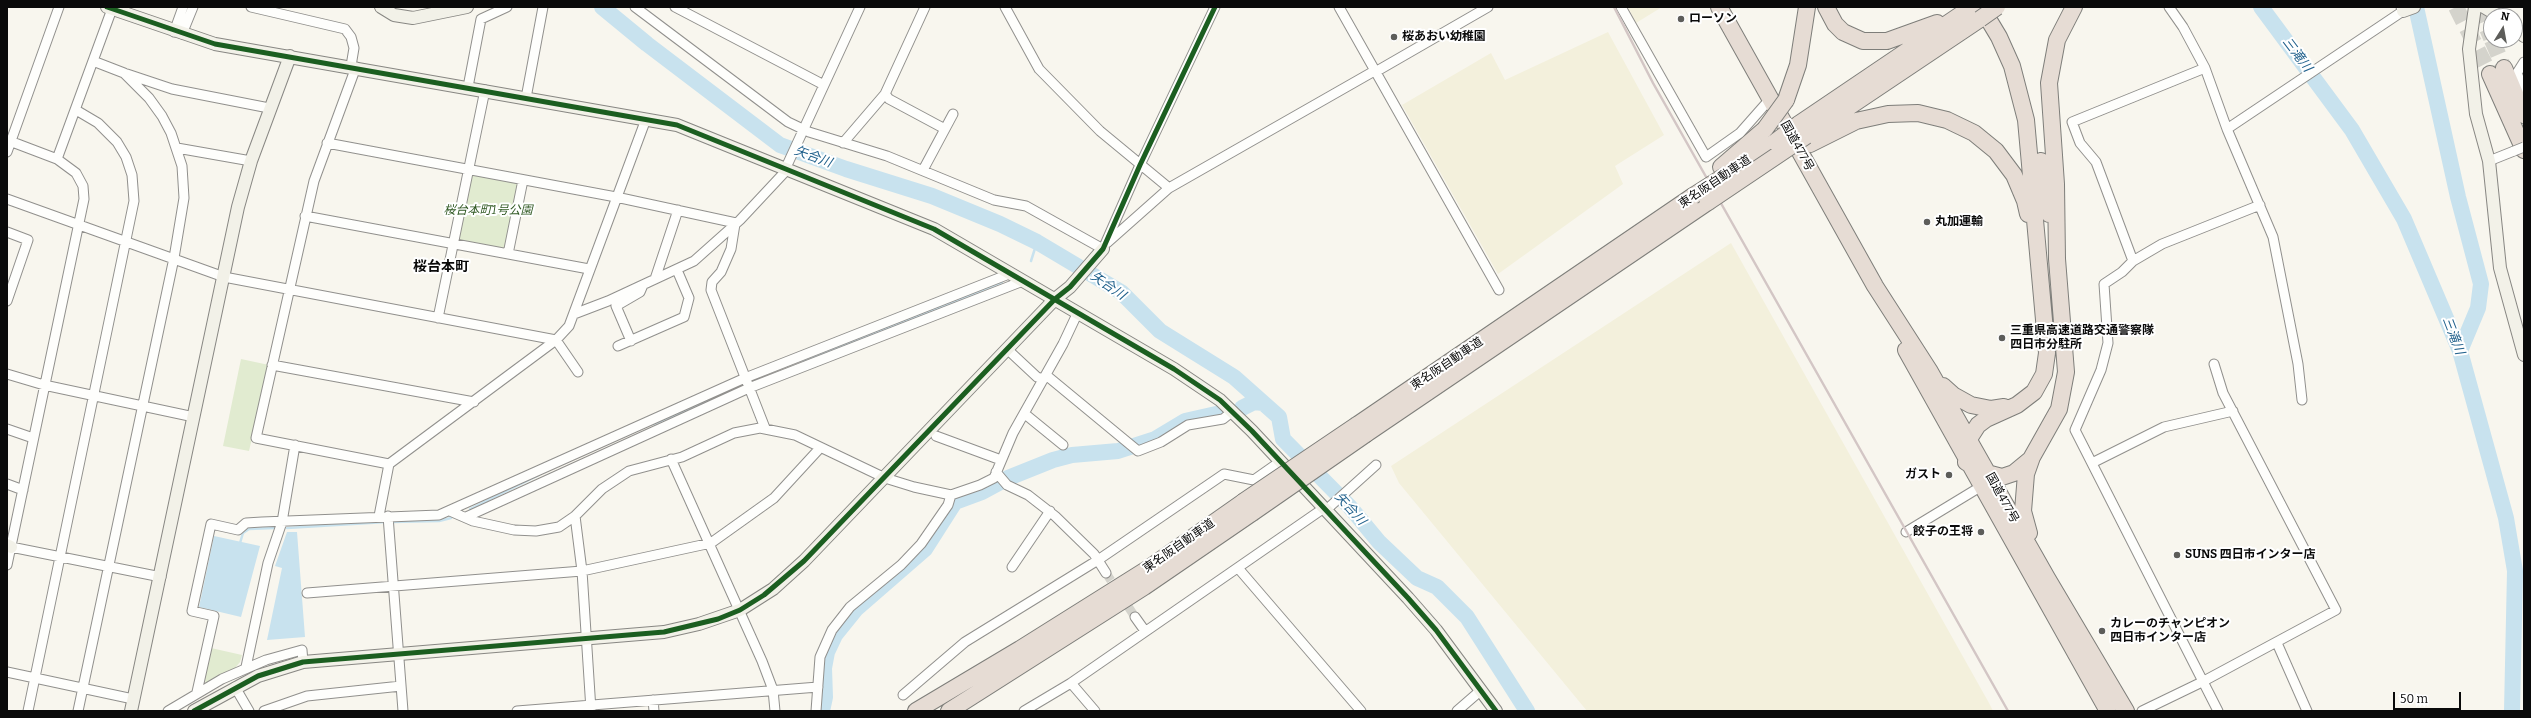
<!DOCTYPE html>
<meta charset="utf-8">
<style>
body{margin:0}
#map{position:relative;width:2531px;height:718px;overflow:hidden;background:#f8f6ee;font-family:Bitter,serif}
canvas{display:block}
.frame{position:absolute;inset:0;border:8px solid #0a0a0a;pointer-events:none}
.north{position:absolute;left:2483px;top:8px;width:40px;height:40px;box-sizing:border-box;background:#fff;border:1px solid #9d9d9d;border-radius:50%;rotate:11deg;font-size:11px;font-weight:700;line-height:16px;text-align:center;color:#0a0a0a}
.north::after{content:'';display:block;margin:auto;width:14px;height:18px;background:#5d5d5a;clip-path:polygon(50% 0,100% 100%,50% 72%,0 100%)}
.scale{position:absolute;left:2393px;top:692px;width:68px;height:18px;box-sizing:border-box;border:2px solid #0a0a0a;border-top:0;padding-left:5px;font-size:12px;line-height:14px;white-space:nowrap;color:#0a0a0a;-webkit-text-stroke:3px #fff;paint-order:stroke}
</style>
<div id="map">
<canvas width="2531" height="718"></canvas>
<div class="frame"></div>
<div class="north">N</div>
<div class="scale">50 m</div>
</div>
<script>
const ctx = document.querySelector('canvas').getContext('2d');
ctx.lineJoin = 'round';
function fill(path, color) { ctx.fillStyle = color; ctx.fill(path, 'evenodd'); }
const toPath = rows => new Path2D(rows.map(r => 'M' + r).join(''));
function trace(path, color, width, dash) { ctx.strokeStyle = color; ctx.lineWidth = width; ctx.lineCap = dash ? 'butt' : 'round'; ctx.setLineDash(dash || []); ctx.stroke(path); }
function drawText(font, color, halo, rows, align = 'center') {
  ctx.font = font + ' Bitter,"Noto Sans JP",serif'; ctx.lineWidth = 4; ctx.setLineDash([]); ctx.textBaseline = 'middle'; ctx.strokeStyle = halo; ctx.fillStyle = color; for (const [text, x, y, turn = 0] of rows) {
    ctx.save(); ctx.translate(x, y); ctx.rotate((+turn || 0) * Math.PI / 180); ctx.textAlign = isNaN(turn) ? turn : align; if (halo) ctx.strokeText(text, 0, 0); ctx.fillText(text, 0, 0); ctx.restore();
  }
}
const farmland = toPath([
 [1628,7,1662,7,1636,23],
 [1608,32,1664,135,1615,166,1623,184,1498,274,1402,105,1491,53,1505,80],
 [1731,243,1989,703,1993,711,1587,711,1399,483,1391,466]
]);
const green = toPath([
 [475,174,516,182,518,185,506,246,502,249,460,241,458,237,471,177],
 [241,359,269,365,249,451,223,446],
 [211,648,242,655,240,662,235,668,206,683,204,679]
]);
const water = toPath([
 [287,532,297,532,305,637,267,640,282,568,275,566],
 [214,536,260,546,241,617,199,607]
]);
const stream = toPath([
 [1031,261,1037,242],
 [803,362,1002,282],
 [653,424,721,396],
 [470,509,539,475],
 [391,522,439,521,451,518],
 [287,528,386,522],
 [240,543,243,533,249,529,274,528]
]);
const river = toPath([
 [602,7,647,44,780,145,846,169,932,196,1000,224,1037,242,1121,292,1160,331,1234,377,1279,417,1283,439,1350,507,1379,542,1417,578,1437,587,1467,617,1527,711],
 [2261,7,2352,130,2404,219,2460,351,2506,518,2515,571,2512,711],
 [2416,7,2458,197,2481,284,2478,308,2460,351],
 [1242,408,1254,402,1263,403],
 [822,711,825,697,824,668,827,652,835,635,856,609,925,549,955,502,982,492,1008,478,1053,460,1072,455,1118,451,1155,439,1185,421,1216,414]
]);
const streetTunnel = toPath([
 [1106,573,1135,617]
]);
const highwayTunnel = toPath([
 [2456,7,2490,74],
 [2478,7,2491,38],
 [2492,40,2504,68]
]);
const street = toPath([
 [251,7,345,29,351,37,354,48,351,66],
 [635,7,788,122,809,132,887,156,994,200,1026,206,1103,249,1140,165,1215,7],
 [675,7,824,85],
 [1005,7,1039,69,1100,131,1169,188],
 [1339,7,1499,290],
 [1621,7,1706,157,1740,133,1770,99],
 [2169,7,2183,27,2205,68,2227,129,2273,237,2298,364,2302,400],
 [174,32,183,7],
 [182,34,193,7],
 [2524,62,2517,73,2524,91],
 [356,67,314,181,256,438,389,464],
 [2205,68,2072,122,2080,143,2096,162,2133,261,2122,272,2104,284,2108,343,2101,370,2075,430,2218,711],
 [1377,71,1488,7],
 [127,74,172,89,269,108],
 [468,87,481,19,507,7],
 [885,94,889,99,945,129],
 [526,98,543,7],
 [2227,129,2403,11,2401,7],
 [7,140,57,159],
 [327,143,616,197,736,223],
 [843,143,885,94,925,7],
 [177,148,251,161],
 [7,152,59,7],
 [2489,161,2514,151],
 [923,170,953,114],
 [7,199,224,277,556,340,578,372],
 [305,216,589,269],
 [735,224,731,249,721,272,712,282,711,290,765,428],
 [7,232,28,240,7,301],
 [1107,243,1169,188,1376,70],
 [508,254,523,180],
 [2133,261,2162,244,2260,205],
 [655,279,678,210],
 [574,314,608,301,694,261,740,220,783,174,860,7],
 [438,318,485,90],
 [631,341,616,306,640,292,643,285],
 [618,346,684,317,689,298,677,270],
 [1007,349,1037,377,1044,379],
 [272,365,474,402],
 [7,374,44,385,194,417],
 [1046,375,1138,451,1161,442,1188,425,1223,419,1233,411],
 [1025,414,1063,445],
 [7,429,33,438],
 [936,436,1001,460],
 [671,459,762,661,773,690,775,711],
 [2092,463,2164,427,2233,411],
 [996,472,1007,485,1028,495,1055,516,1094,554,1106,573],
 [7,484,23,490],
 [1326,510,1376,465],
 [450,511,473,521,514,530,536,531,559,527,575,516,602,489,629,471,682,457,734,433,760,428,795,435,885,478,914,487,951,495,980,485,994,478,1013,433,1063,344,1078,312],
 [379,516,389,464,556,340,569,326,646,119],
 [388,516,403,711],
 [575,516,582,571,591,710],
 [466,517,749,388,1023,281],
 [1906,532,1985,484],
 [11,547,161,577],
 [7,565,84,199,83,186,76,173,57,159,112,9],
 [1012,567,1050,511],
 [1238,568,1361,711],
 [307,593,582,571,711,543,774,498,820,448],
 [1135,617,1145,631],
 [2277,643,2307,711],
 [246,667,268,563,282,522,295,445],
 [7,672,133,699],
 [235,687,249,711],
 [197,692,214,616,192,611,211,524,238,530,246,523,262,522,439,515,745,378,1009,274],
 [903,695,965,642,1098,560,1224,474,1254,480,1281,461],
 [653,700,654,711],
 [28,711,134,201,132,175,126,157,117,142,98,123,76,110],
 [78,711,174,258,184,198,182,166,171,133,162,116,149,98,124,73,93,61],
 [168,711,222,679,266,660,302,650,303,662],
 [264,711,307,696,401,686],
 [517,711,818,687],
 [816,711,820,657,832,630,850,607,901,565,921,544,948,505,951,495],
 [1024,711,1071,683],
 [1095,711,1071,683,1324,508],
 [1457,711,1480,691],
 [2142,711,2202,682,2336,610,2223,393,2214,364]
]);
const secondary = toPath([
 [107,7,215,44,677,125,934,229,1174,369,1220,400,1252,431,1408,598,1436,630,1496,711],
 [381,7,394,15,413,18,467,7],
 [2475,7,2469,49,2476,114,2489,161,2500,268,2524,355],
 [2484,7,2499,16],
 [2403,11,2414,7],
 [2515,28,2524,36],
 [7,545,11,547],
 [131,711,238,207,251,161,290,56],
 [194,711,258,676,303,662,664,632,699,624,740,610,773,589,804,561,1055,299,1070,287,1103,249]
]);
const highway = toPath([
 [1719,7,1875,286,1929,370,2047,578,2126,711],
 [1826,7,1835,24,1843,32,1863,41,1887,41,1937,23],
 [1981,7,1999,37,2012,66,2026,120,2047,353,2044,374,2034,392,2017,405,1986,419,1978,425,1969,439,1966,462,1983,472,2002,477,2014,473,2031,459],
 [2504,68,2524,115],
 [2490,74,2524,150],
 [1786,100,1798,65,1807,7],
 [1799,124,1972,7],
 [1807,135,1980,19],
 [1810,144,1856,121,1888,114,1918,113,1947,120,1974,133,1996,151,2014,175,2025,201,2028,214],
 [2041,161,2049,214],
 [1721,167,1765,129],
 [1726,175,1775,142],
 [1906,350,2108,711],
 [1943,386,1953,395,1971,405,1991,409,2004,407],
 [1357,425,1693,196],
 [1366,434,1708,202],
 [2029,533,2023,511,2026,474,2032,457,2059,409,2066,372,2057,259,2056,184,2049,83,2057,40,2074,7],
 [916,711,1020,649,1149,568,1243,502],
 [949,711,1144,587,1252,513]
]);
const rail = toPath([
 [1614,7,1653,83,2008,711]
]);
const streetBridge = toPath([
 [2514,151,2524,147]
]);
const highwayBridge = toPath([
 [1980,19,1997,7],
 [1765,129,1786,100],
 [1775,142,1799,124],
 [1693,196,1726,175],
 [1708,202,1806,136],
 [1243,502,1357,425],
 [1252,513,1366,434]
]);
const cycleway = toPath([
 [107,7,215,44,677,125,934,229,1174,369,1220,400,1252,431,1408,598,1436,630,1496,711],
 [194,711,258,676,303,662,664,632,718,619,740,610,764,595,804,561,1055,299,1070,287,1103,249,1140,165,1215,7]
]);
const markers = [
 [1681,19,4,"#5d5d5a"],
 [1394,37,4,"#5d5d5a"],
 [1927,222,4,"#5d5d5a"],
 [2002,338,4,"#5d5d5a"],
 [1949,475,4,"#5d5d5a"],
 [1981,532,4,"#5d5d5a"],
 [2177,555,4,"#5d5d5a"],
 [2102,631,4,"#5d5d5a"]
];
const poiNames = [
 ["ローソン",1689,19],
 ["桜あおい幼稚園",1402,37],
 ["丸加運輸",1935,222],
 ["三重県高速道路交通警察隊",2010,331],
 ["四日市分駐所",2010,345],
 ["ガスト",1941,475,"right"],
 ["餃子の王将",1973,532,"right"],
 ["SUNS 四日市インター店",2185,555],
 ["カレーのチャンピオン",2110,624],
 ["四日市インター店",2110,638]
];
const streetNames = [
 ["国道477号",1797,146,61],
 ["東名阪自動車道",1715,182,-34],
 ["東名阪自動車道",1447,364,-34],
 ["国道477号",2002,498,61],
 ["東名阪自動車道",1179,546,-35]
];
const parkNames = [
 ["桜台本町1号公園",488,211]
];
const waterNames = [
 ["三滝川",2297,55,53],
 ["矢合川",813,157,20],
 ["矢合川",1108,286,34],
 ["三滝川",2453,336,69],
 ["矢合川",1350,509,48]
];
const quarterNames = [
 ["桜台本町",441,267]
];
fill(farmland, '#f3f0dc');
fill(green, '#e1ebd0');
fill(water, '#c8e2ee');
trace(stream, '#c8e2ee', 2.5);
trace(river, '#c8e2ee', 16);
trace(streetTunnel, '#d4d3cc', 9, [9, 4.5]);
trace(highwayTunnel, '#d4d3cc', 16, [16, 8]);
trace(street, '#91908d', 11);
trace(secondary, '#888783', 14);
trace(highway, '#7e7e7a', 18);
trace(street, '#fefefc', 9);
trace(secondary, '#f2f1e8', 12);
trace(highway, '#e6dcd4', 16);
trace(rail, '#d3c6c5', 2.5);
trace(streetBridge, '#91908d', 11, []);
trace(highwayBridge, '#7e7e7a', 18, []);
trace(streetBridge, '#fefefc', 9);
trace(highwayBridge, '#e6dcd4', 16);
trace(cycleway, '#1b5e20', 5);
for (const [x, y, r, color] of markers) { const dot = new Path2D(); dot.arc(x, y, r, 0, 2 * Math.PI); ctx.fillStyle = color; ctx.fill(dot); trace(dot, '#fff', 1.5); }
drawText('bold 12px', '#0a0a0a', '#fff', poiNames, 'left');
drawText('12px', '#0a0a0a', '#fff', streetNames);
drawText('italic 12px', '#305923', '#fff', parkNames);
drawText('italic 13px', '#22628d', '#fff', waterNames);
drawText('bold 14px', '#0a0a0a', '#fff', quarterNames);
</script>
